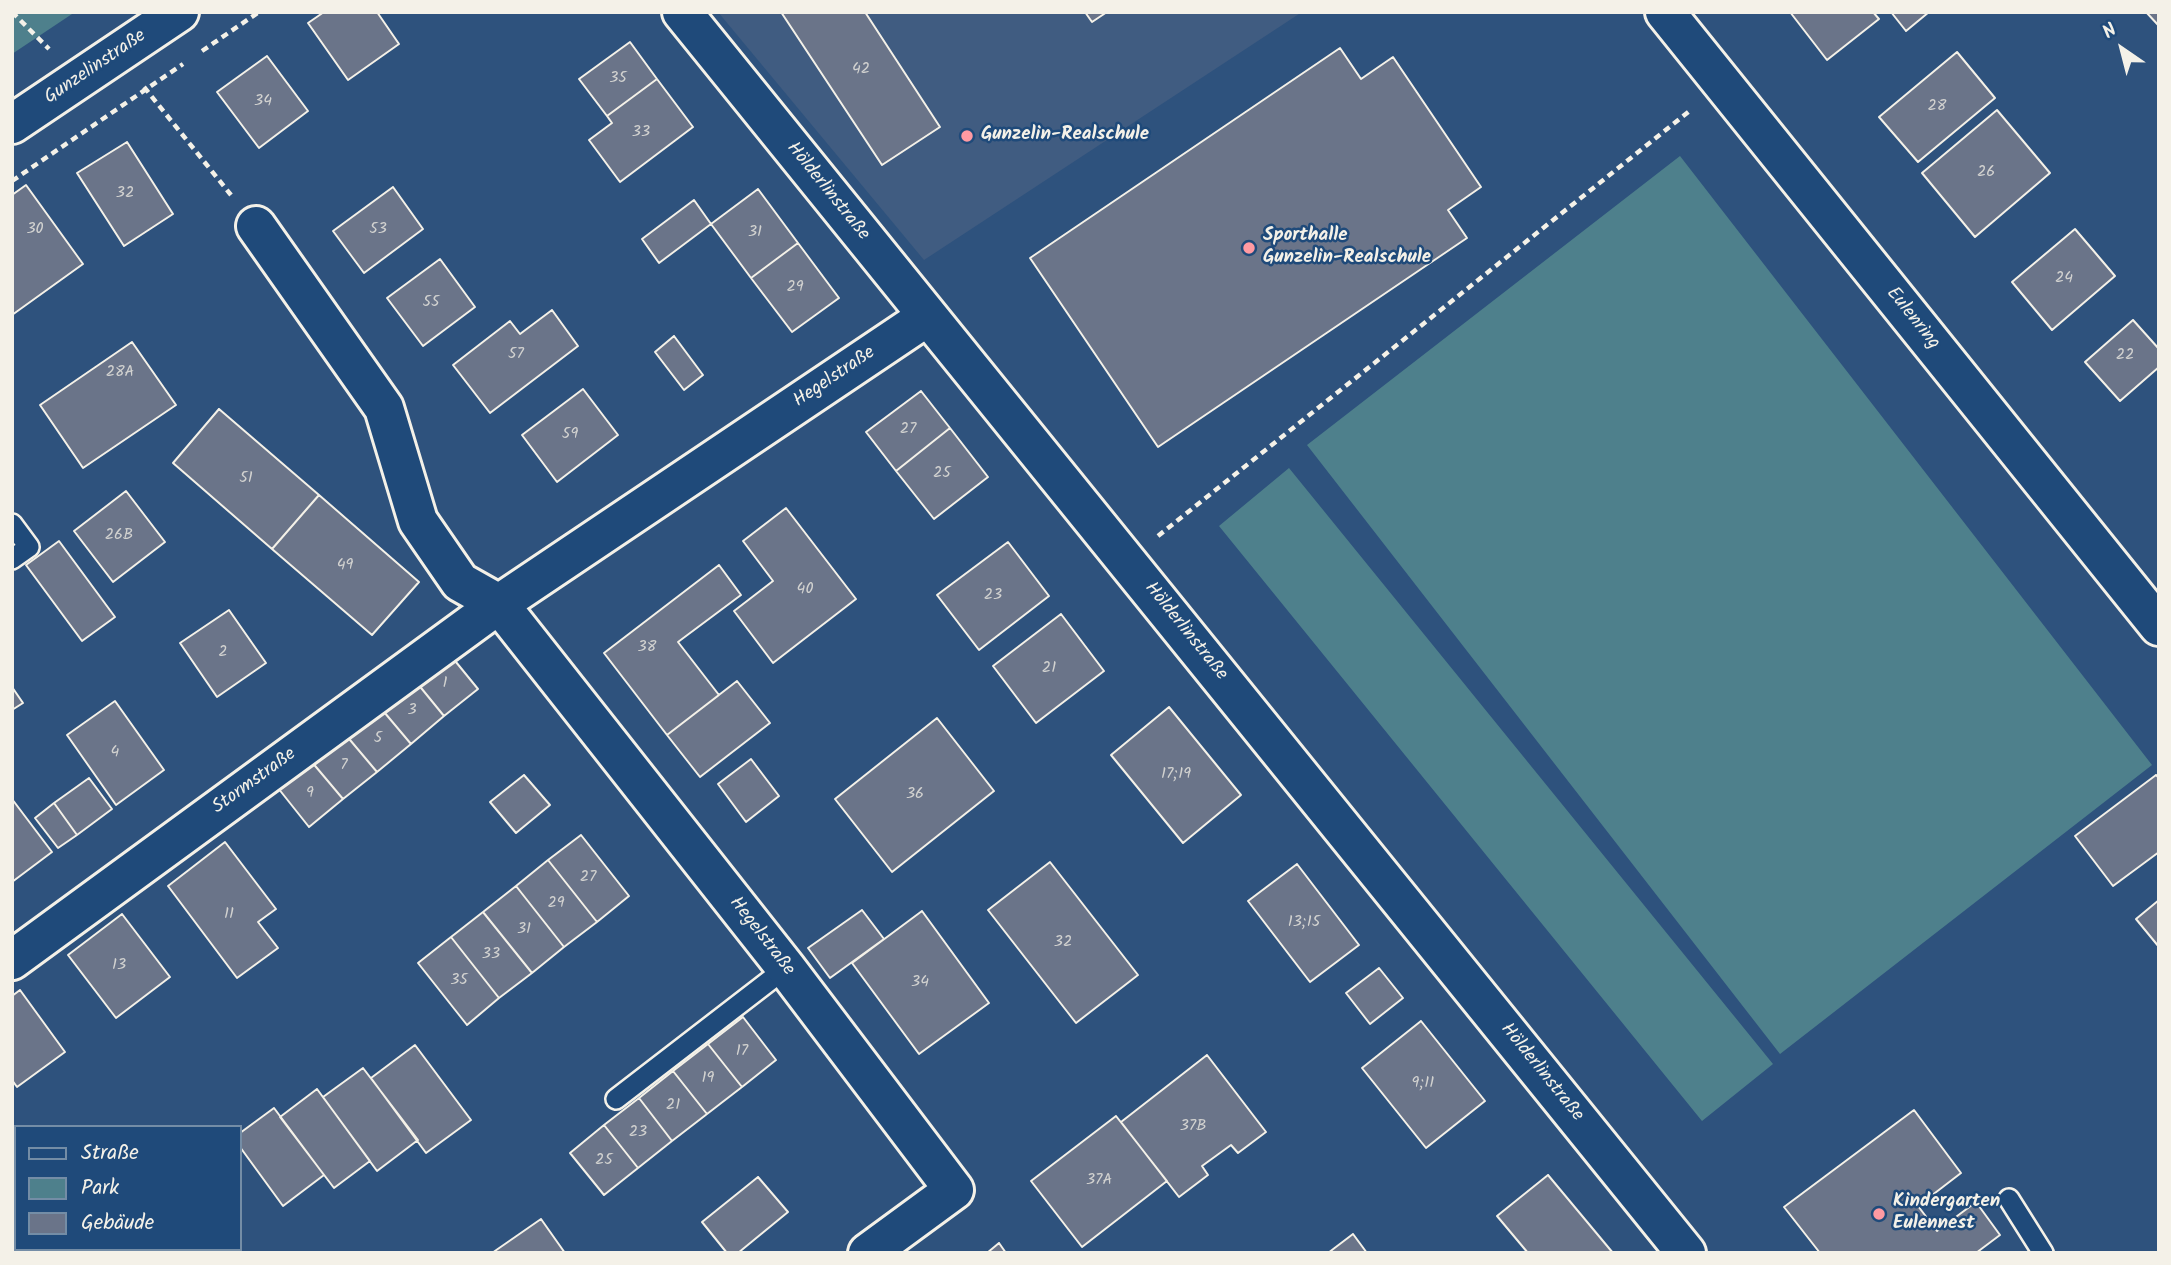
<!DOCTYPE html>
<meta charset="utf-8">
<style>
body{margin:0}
#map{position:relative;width:2171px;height:1265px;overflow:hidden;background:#2e527d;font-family:Kalam,sans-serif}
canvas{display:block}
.frame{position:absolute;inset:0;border:14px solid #f4f1e8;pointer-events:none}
.legend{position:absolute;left:14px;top:1125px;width:228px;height:126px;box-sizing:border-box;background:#1f4a7a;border:2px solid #748da6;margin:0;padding:9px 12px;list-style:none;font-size:21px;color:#f4f1e8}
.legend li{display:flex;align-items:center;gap:14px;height:35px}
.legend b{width:35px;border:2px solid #748da6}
.north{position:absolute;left:2087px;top:14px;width:70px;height:70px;-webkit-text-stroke:5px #1f4a7a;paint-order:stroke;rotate:325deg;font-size:19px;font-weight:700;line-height:28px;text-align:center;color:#f4f1e8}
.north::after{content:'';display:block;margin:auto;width:24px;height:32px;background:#f4f1e8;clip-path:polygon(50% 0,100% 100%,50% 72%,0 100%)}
</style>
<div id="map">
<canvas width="2171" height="1265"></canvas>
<div class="frame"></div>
<ul class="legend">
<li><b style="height:9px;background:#1f4a7a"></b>Straße</li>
<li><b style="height:19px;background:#4e808c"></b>Park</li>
<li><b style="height:19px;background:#6a7489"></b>Gebäude</li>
</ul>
<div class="north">N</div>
</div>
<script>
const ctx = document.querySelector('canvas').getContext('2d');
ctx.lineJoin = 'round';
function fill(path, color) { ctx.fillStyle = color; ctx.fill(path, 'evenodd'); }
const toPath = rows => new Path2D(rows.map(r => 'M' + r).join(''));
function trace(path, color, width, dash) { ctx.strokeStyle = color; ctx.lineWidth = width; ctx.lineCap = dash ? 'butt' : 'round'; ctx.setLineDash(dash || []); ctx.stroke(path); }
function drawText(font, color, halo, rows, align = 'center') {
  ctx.font = font + ' Kalam,sans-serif'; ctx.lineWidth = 5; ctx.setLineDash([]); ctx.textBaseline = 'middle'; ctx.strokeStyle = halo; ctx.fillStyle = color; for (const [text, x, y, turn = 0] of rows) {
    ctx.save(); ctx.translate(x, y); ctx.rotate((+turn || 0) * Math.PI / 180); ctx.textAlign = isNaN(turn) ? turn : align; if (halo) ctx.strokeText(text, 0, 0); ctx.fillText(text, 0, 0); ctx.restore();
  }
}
const built = toPath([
 [718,12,1302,12,924,260]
]);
const green = toPath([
 [12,12,75,12,12,54],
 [1680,156,2152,765,1780,1054,1307,445],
 [1289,468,1773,1064,1702,1121,1219,526]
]);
const building = toPath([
 [324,12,377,12,399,44,348,80,308,23,324,12],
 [781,12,865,12,940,127,882,165,781,12],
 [1085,12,1107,12,1092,22,1085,12],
 [1790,12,1873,12,1879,19,1827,60,1790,12],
 [1891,12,1929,12,1906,31,1891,12],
 [2146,12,2159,12,2159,26,2146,12],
 [630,42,657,79,607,116,579,79,630,42],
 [1340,48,1361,79,1393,57,1481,187,1448,210,1467,238,1158,447,1030,258,1340,48],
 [1957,52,1995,98,1918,162,1879,117,1957,52],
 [267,56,308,111,259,148,217,92,267,56],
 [657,79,693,127,620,182,589,140,612,123,607,116,657,79],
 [1997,110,2050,173,1975,237,1922,173,1997,110],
 [127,142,173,214,124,246,77,173,127,142],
 [26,185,83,264,12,315,12,195,26,185],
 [393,187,423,229,364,273,333,231,393,187],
 [758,189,798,243,751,278,711,224,758,189],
 [694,200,711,224,659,263,642,239,694,200],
 [2075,229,2115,276,2052,330,2012,282,2075,229],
 [798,243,839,298,792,332,751,278,798,243],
 [440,259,475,307,423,346,387,298,440,259],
 [552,310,578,346,490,413,453,365,510,321,520,334,552,310],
 [2133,320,2159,349,2159,367,2120,401,2085,362,2133,320],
 [674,336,703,375,684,390,655,352,674,336],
 [132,342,176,405,83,468,40,405,132,342],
 [583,389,618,435,557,482,522,435,583,389],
 [921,391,950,428,896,471,866,432,921,391],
 [219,409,319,495,272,549,173,463,219,409],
 [950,428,988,477,934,519,896,471,950,428],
 [126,491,165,542,113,582,74,531,126,491],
 [319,495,419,582,372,635,272,549,319,495],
 [786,508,856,599,773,663,734,611,773,581,743,541,786,508],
 [59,541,115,617,82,641,26,565,59,541],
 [1008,542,1049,596,979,650,937,595,1008,542],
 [719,565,741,595,678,642,719,695,667,735,604,653,719,565],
 [229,610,266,663,217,697,180,643,229,610],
 [1061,614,1104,671,1036,723,993,666,1061,614],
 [447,651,478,689,444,716,413,678,447,651],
 [413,678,444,716,411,744,379,706,413,678],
 [737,681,770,723,700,777,667,735,737,681],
 [12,687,23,703,12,710,12,687],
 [115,701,164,770,116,805,67,735,115,701],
 [379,706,411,744,377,772,345,734,379,706],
 [1169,707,1241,795,1183,843,1111,755,1169,707],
 [937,718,994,791,892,872,835,799,937,718],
 [345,734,377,772,343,799,311,761,345,734],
 [751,759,779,796,746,822,718,784,751,759],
 [311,761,343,799,309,827,278,788,311,761],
 [524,775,550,805,516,833,490,802,524,775],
 [2156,775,2159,778,2159,852,2113,886,2075,836,2156,775],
 [89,778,112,809,77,835,54,803,89,778],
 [12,799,52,852,12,882,12,799],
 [54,803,77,835,58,848,35,818,54,803],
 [581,835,629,896,597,922,548,860,581,835],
 [225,842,276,909,258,922,278,948,237,978,168,886,225,842],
 [548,860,597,922,564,947,516,886,548,860],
 [1050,862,1138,975,1076,1023,988,910,1050,862],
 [1297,864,1359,945,1310,982,1248,901,1297,864],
 [516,886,564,947,532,973,483,912,516,886],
 [2159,900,2159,947,2136,919,2159,900],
 [862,910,884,939,830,978,808,948,862,910],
 [922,911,989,1003,919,1054,852,963,922,911],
 [483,912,532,973,499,998,451,937,483,912],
 [122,914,170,977,116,1018,68,955,122,914],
 [451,937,499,998,467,1025,418,963,451,937],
 [1379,968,1403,998,1370,1024,1346,993,1379,968],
 [20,990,65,1052,17,1087,12,1080,12,996,20,990],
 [743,1017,776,1060,742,1087,708,1044,743,1017],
 [1421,1021,1485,1101,1426,1148,1362,1068,1421,1021],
 [708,1044,742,1087,707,1114,673,1071,708,1044],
 [415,1045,471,1120,426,1153,371,1078,415,1045],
 [1207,1055,1266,1132,1238,1153,1231,1145,1202,1166,1208,1175,1179,1197,1121,1122,1207,1055],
 [363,1068,418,1140,377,1171,323,1097,363,1068],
 [673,1071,707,1114,672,1141,639,1098,673,1071],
 [317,1089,370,1161,334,1188,280,1117,317,1089],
 [639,1098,672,1141,638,1168,604,1125,639,1098],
 [274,1108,324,1175,283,1206,240,1147,240,1133,274,1108],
 [1914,1110,1961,1173,1918,1206,1937,1231,1976,1202,2000,1235,1976,1253,1820,1253,1784,1207,1914,1110],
 [1116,1116,1167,1181,1082,1247,1031,1181,1116,1116],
 [604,1125,638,1168,604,1195,570,1153,604,1125],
 [1548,1175,1613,1253,1528,1253,1497,1216,1548,1175],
 [758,1177,788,1212,738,1253,727,1253,702,1222,758,1177],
 [541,1219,565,1253,492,1253,541,1219],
 [1353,1234,1367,1253,1328,1253,1353,1234],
 [999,1243,1006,1253,987,1253,999,1243],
 [55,1249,79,1249,82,1253,51,1253,55,1249],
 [79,1249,200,1249,196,1253,82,1253,79,1249]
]);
const path = toPath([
 [12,12,49,49],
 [202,51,259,12],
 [144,87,231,195],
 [12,181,183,64],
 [1158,536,1692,109]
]);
const lane = toPath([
 [12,524,29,547,12,559],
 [616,1099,786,968],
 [2009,1199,2043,1253]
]);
const street = toPath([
 [682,12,1686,1253],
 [1665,12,2159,626],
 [12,124,179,12],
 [256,226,384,408,418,521,460,582,499,604,786,968,954,1190,868,1253],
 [12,960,499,604,928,316]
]);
const markers = [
 [967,136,7,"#ff9aa2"],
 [1249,248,7,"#ff9aa2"],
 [1879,1214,7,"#ff9aa2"]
];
const numberNames = [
 ["42",861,70],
 ["35",618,79],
 ["34",263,102],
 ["28",1937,107],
 ["33",641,133],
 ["26",1986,173],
 ["32",125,194],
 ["30",35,230],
 ["53",378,230],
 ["31",755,233],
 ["24",2064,279],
 ["29",795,288],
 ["55",431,303],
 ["57",516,355],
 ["22",2125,356],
 ["28A",120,373],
 ["27",908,430],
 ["59",570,435],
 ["25",942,474],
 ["51",246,479],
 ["26B",119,536],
 ["49",345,566],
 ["40",805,590],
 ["23",993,596],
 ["38",647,648],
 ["2",223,653],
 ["21",1049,669],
 ["1",445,684],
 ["3",412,711],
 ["5",378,739],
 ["4",115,753],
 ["7",344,766],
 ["17;19",1176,775],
 ["9",310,794],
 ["36",915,795],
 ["27",588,878],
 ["29",556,904],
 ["11",229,915],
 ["13;15",1304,923],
 ["31",524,930],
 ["32",1063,943],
 ["33",491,955],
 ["13",119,966],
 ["35",459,981],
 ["34",920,983],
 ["17",742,1052],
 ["19",708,1079],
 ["9;11",1423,1084],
 ["21",673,1106],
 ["37B",1193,1127],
 ["23",638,1133],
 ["25",604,1161],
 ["37A",1099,1181]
];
const streetNames = [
 ["Gunzelinstraße",96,68,-34],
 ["Hölderlinstraße",827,192,51],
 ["Eulenring",1912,319,51],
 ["Hegelstraße",835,378,-34],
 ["Hölderlinstraße",1185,632,51],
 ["Stormstraße",255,782,-36],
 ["Hegelstraße",761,937,52],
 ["Hölderlinstraße",1541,1073,51]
];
const poiNames = [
 ["Gunzelin-Realschule",981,136],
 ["Sporthalle",1263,237],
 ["Gunzelin-Realschule",1263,259],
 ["Kindergarten",1893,1203],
 ["Eulennest",1893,1225]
];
fill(built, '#405c81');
fill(green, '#4e808c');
fill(building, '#6a7489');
trace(building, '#f4f1e8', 2);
trace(lane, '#f4f1e8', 24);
trace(street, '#f4f1e8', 44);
trace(path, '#f4f1e8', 4.5, [7, 5]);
trace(lane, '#1f4a7a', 19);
trace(street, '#1f4a7a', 38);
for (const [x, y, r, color] of markers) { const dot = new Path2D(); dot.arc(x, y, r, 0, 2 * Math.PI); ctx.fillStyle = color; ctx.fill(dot); trace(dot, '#1f4a7a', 2.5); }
drawText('16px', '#d2d2d0', null, numberNames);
drawText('19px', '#f4f1e8', '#1f4a7a', streetNames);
drawText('bold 19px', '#f4f1e8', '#1f4a7a', poiNames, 'left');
</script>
